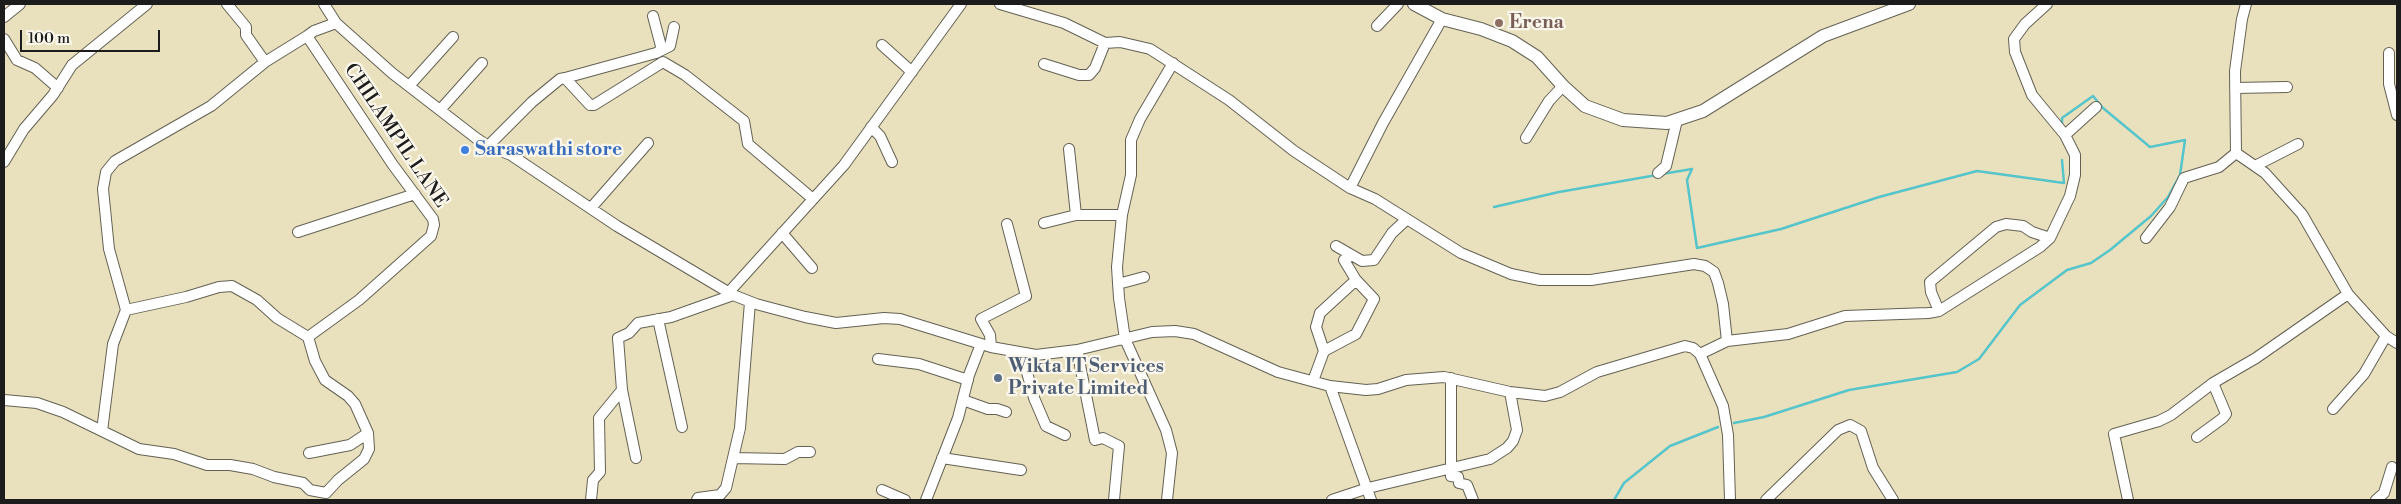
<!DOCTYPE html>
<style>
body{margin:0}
#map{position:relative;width:2401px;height:504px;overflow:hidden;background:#e9e1bd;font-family:"Libre Bodoni",serif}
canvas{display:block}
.frame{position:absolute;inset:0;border:5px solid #1c1c1c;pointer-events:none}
.scale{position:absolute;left:20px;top:30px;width:140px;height:22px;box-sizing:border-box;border:2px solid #1c1c1c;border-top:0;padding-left:6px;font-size:15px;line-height:18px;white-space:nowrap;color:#1c1c1c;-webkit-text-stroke:4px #fbf7ec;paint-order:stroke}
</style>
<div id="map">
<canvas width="2401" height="504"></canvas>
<div class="frame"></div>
<div class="scale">100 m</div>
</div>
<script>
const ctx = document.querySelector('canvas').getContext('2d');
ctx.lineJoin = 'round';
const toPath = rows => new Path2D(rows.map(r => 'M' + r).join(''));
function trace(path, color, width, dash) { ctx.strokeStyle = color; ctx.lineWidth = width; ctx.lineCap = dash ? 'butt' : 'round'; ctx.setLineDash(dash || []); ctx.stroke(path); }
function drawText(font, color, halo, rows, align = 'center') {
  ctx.font = font + ' "Libre Bodoni",serif'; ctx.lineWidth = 4.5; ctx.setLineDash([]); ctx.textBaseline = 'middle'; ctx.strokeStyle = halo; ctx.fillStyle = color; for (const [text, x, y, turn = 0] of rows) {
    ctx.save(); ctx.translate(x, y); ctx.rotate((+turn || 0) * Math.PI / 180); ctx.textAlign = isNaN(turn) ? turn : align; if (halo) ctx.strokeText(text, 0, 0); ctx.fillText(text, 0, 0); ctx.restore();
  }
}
const stream = toPath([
 [1662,174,1692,169,1687,180,1697,248,1781,229,1879,197,1977,171,2064,183,2062,160],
 [1494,207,1559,192,1657,175],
 [1734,423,1764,417,1849,390,1957,372,1979,359,2020,305,2067,270,2091,263,2110,250,2151,216,2168,197,2180,175,2185,140,2150,147,2103,108,2093,96,2062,118,2062,125],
 [1614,500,1624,483,1670,446,1718,427]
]);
const minor = toPath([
 [227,4,246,27,246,35,265,62],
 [324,4,336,23,392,73,476,138,488,146,511,155,617,226,733,295,756,304,805,317,836,323,884,318,900,319,991,347,1036,355,1077,350,1152,332,1175,331,1194,334,1278,372,1330,386,1366,390,1378,389,1406,380,1444,377,1510,392,1545,396,1560,392,1597,372,1685,346,1693,348,1700,354,1723,406,1728,435,1730,500],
 [1000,4,1064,23,1105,43,1120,42,1150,49,1229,100,1294,151,1350,188,1375,199,1461,253,1511,274,1540,280,1591,280,1694,264,1705,266,1714,272,1718,283,1723,304,1727,341],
 [653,16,662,50],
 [4,17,20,4],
 [1377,26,1398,4],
 [307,36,393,165,433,219,434,225,431,236,359,300,308,337,277,318,257,300,232,286,219,287,186,297,126,310,109,249,103,189,106,172,115,161,211,106,265,62,307,36,314,31,336,23],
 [4,39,17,60,35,68,58,88],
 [882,45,912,72],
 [2389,53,2389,84,2397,115],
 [1044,64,1079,75,1089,75,1095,68,1105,43],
 [565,78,656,53,670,46,674,27],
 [409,86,453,37],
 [2235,88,2287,87],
 [440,110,482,63],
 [871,127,880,136,892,162],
 [2065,135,2096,107],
 [1526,138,1549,101,1563,86],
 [488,146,532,102,560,79,565,78,590,105,594,105,663,62,685,75,744,121,748,144,813,199],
 [1069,149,1076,215],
 [4,162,24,129,53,95,72,65,147,4],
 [2255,166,2298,144],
 [1658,173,1666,166,1677,120],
 [1350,188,1383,123,1442,19],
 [591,208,648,143],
 [1044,223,1076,215,1122,215],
 [298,232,415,194],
 [782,233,812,268],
 [2146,238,2170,207,2184,178,2219,167,2236,153],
 [1336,246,1362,261,1374,260,1392,233,1407,219],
 [1118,284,1144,277],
 [729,292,844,165,961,4],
 [2348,294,2386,336,2397,343],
 [1939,311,1931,292,1930,282,1996,227,2006,224,2023,226,2032,232,2050,238],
 [658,319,682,427],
 [991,347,990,335,981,319,1026,296,1007,224],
 [1077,350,1095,440,1103,438,1119,446,1114,500],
 [1324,351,1316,327,1320,313,1356,280],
 [1022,354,1034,398,1046,426,1065,435],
 [1700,354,1727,341,1788,334,1845,316,1928,313,1939,311,2040,247,2050,238,2070,196,2075,175,2075,155,2065,135,2032,95,2015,52,2014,39,2025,24,2047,4],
 [878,359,919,364,968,380],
 [1451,378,1451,476,1458,477,1459,483,1467,485,1473,500],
 [1313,381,1324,351,1356,334,1374,299,1356,280,1344,260,1352,255],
 [1330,386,1371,500],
 [622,390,636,458],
 [4,400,37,403,63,412,139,449,174,454,207,465,230,465,253,469,274,477,303,483,310,490,326,493,338,480,364,459,369,449,368,433,355,404,348,396,325,380,315,361,308,337],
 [963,400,988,409,997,409,1006,412],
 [2333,409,2364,374,2386,336],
 [102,431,113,344,126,310],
 [2197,437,2223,418,2226,414,2213,383],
 [309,453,350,445,368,433],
 [733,458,785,459,798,452,810,452],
 [942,458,1021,470],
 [882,490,905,500],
 [591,500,593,480,600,472,599,418,622,390,618,338,629,333,638,323,671,317,733,295],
 [697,500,698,498,720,495,726,488,740,428,750,302],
 [926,500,958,418,969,375,981,344],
 [1167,500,1172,453,1166,430,1125,339,1119,298,1117,267,1122,215,1131,175,1131,140,1140,119,1173,63],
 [1332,500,1368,488,1490,459,1507,448,1513,441,1517,430,1510,392],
 [1766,500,1838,430,1850,425,1861,431,1873,468,1893,500],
 [2128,500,2114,434,2159,421,2171,415,2213,383,2256,358,2348,294,2302,214,2265,173,2236,153,2235,71,2242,19,2246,4],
 [2376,500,2384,493,2392,467]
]);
const major = toPath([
 [1414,4,1442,19,1481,29,1512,41,1537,57,1563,86,1585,106,1623,120,1667,123,1703,111,1823,36,1909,4]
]);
const markers = [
 [1499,23,5,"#8d6e63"],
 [465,150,5,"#3f7fe0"],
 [998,378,5,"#5c6f8a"]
];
const educationNames = [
 ["Erena",1509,23]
];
const streetNames = [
 ["CHILAMPIL LANE",395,136,56]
];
const shopNames = [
 ["Saraswathi store",475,150]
];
const serviceNames = [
 ["Wikta IT Services",1008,367],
 ["Private Limited",1008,389]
];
trace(stream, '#56c4cb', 2.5);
trace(minor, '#646154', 12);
trace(major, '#646154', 14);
trace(minor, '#fff', 10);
trace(major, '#fff', 12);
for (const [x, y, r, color] of markers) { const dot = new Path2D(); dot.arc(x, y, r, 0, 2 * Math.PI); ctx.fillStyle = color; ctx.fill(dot); trace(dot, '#fbf7ec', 2); }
drawText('bold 19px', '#785e54', '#fbf7ec', educationNames, 'left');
drawText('19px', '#1c1c1c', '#fbf7ec', streetNames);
drawText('bold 19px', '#366cbe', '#fbf7ec', shopNames, 'left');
drawText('bold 19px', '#4e5e75', '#fbf7ec', serviceNames, 'left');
</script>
